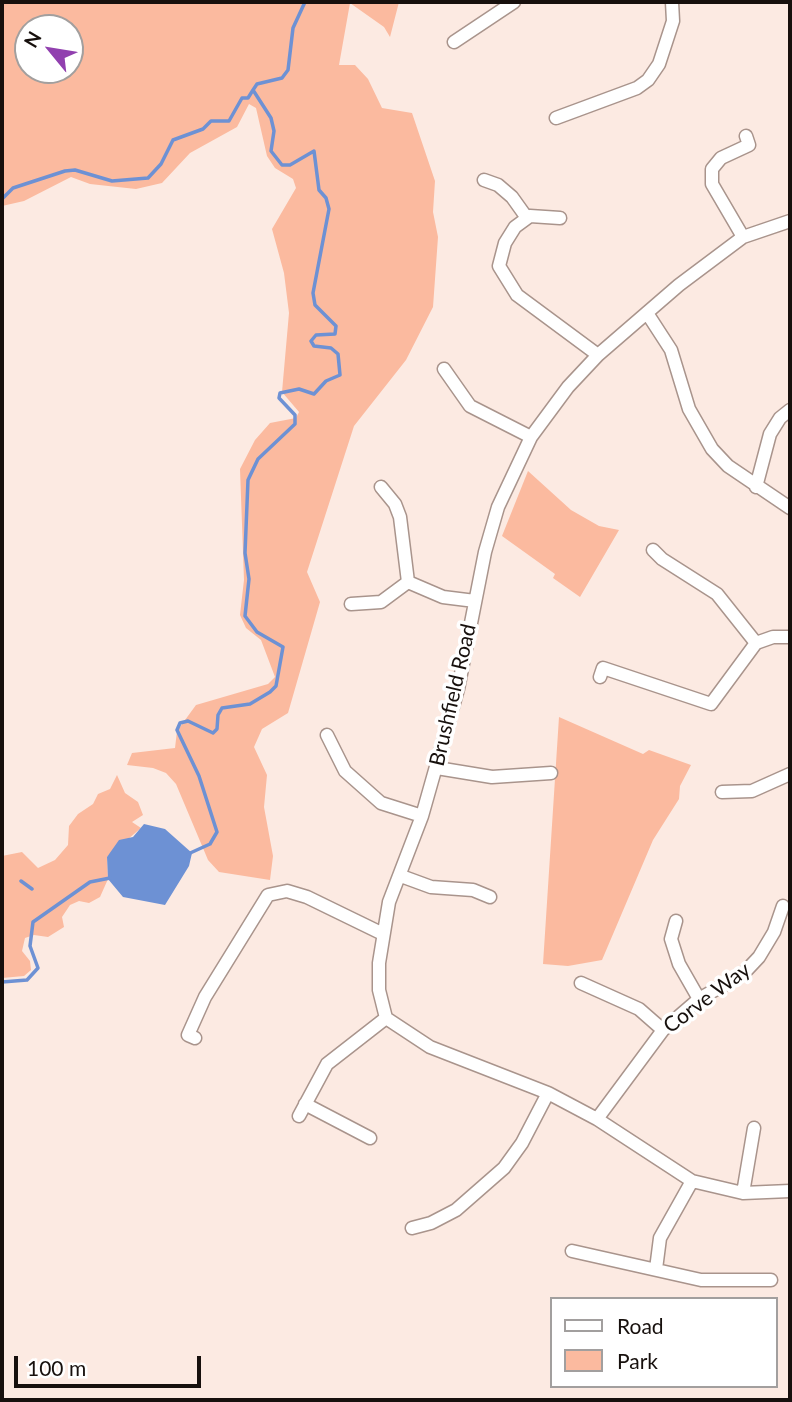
<!DOCTYPE html>
<style>
body{margin:0}
#map{position:relative;width:792px;height:1402px;overflow:hidden;background:#fceae2;font-family:Lato,sans-serif}
canvas{display:block}
.frame{position:absolute;inset:0;border:4px solid #17100d;pointer-events:none}
.legend{position:absolute;left:550px;top:1297px;width:228px;height:91px;box-sizing:border-box;background:#fff;border:2px solid #a29f9e;margin:0;padding:9px 12px;list-style:none;font-size:21px;color:#17100d}
.legend li{display:flex;align-items:center;gap:14px;height:35px}
.legend b{width:35px;border:2px solid #a29f9e}
.north{position:absolute;left:14px;top:14px;width:70px;height:70px;box-sizing:border-box;background:#fff;border:2px solid #a29f9e;border-radius:50%;rotate:300deg;font-size:19px;font-weight:700;line-height:28px;text-align:center;color:#17100d}
.north::after{content:'';display:block;margin:auto;width:24px;height:32px;background:#9140af;clip-path:polygon(50% 0,100% 100%,50% 72%,0 100%)}
.scale{position:absolute;left:14px;top:1356px;width:187px;height:32px;box-sizing:border-box;border:4px solid #17100d;border-top:0;padding-left:9px;font-size:21px;line-height:24px;white-space:nowrap;color:#17100d;-webkit-text-stroke:5px #fff;paint-order:stroke}
</style>
<div id="map">
<canvas width="792" height="1402"></canvas>
<div class="frame"></div>
<ul class="legend">
<li><b style="height:9px;background:#fff"></b>Road</li>
<li><b style="height:19px;background:#fbba9f"></b>Park</li>
</ul>
<div class="north">N</div>
<div class="scale">100 m</div>
</div>
<script>
const ctx = document.querySelector('canvas').getContext('2d');
ctx.lineJoin = 'round';
function fill(path, color) { ctx.fillStyle = color; ctx.fill(path, 'evenodd'); }
const toPath = rows => new Path2D(rows.map(r => 'M' + r).join(''));
function trace(path, color, width, dash) { ctx.strokeStyle = color; ctx.lineWidth = width; ctx.lineCap = dash ? 'butt' : 'round'; ctx.setLineDash(dash || []); ctx.stroke(path); }
function drawText(font, color, halo, rows, align = 'center') {
  ctx.font = font + ' Lato,sans-serif'; ctx.lineWidth = 7; ctx.setLineDash([]); ctx.textBaseline = 'middle'; ctx.strokeStyle = halo; ctx.fillStyle = color; for (const [text, x, y, turn = 0] of rows) {
    ctx.save(); ctx.translate(x, y); ctx.rotate((+turn || 0) * Math.PI / 180); ctx.textAlign = isNaN(turn) ? turn : align; if (halo) ctx.strokeText(text, 0, 0); ctx.fillText(text, 0, 0); ctx.restore();
  }
}
const green = toPath([
 [2,2,399,2,390,37,384,27,350,3,339,65,355,65,368,79,382,108,412,113,435,181,433,212,438,237,433,307,406,360,354,426,307,572,320,602,288,713,262,729,254,747,267,775,264,807,273,856,270,880,219,872,208,860,176,784,166,773,153,768,127,765,132,753,175,748,177,731,196,705,268,684,275,677,261,640,246,628,240,615,244,580,240,469,255,440,270,423,296,418,299,412,282,392,289,313,284,273,272,229,296,188,293,179,275,168,267,156,256,108,249,104,237,127,190,153,162,183,136,189,90,184,71,177,24,201,2,206],
 [28,28,70,28,70,70,28,70],
 [528,471,571,510,599,526,619,530,580,597,553,578,555,574,502,536],
 [559,717,643,754,649,750,691,765,680,786,679,799,653,840,602,960,568,966,543,964],
 [117,775,125,793,138,802,143,815,132,822,141,828,107,857,108,879,100,897,89,903,79,901,70,905,62,917,64,927,48,937,34,935,25,938,22,951,30,961,31,970,24,976,2,978,2,856,22,852,38,868,55,860,68,845,69,826,78,814,93,804,98,794,110,789]
]);
const water = toPath([
 [144,824,165,829,192,853,189,866,165,905,123,897,108,879,107,857,119,840,133,837]
]);
const stream = toPath([
 [2,199,13,188,65,171,75,170,112,181,148,178,161,164,173,140,203,129,211,121,229,121,242,98,248,98,253,90],
 [188,854,210,844,217,832,199,776,177,730,180,723,188,721,213,733,217,729,218,715,222,708,250,704,270,692,276,686,283,647,257,632,245,616,249,579,245,553,248,480,258,459,295,424,295,415,279,398,280,393,299,389,314,394,326,381,340,375,338,354,331,348,314,346,311,341,316,335,335,334,336,326,315,305,313,293,329,209,326,198,319,190,314,151,290,165,282,165,271,151,274,131,271,118,253,90,257,84,282,78,288,70,293,28,305,2],
 [21,881,32,889],
 [2,982,27,980,38,968,30,946,33,922,90,882,110,878]
]);
const minor = toPath([
 [454,42,514,2],
 [556,118,637,88,648,80,659,64,673,21,672,2],
 [484,180,498,185,512,197,527,218],
 [560,218,530,216,515,227,505,243,499,266,517,295,598,355],
 [790,221,743,237,679,285,598,355,568,387,531,437,498,507,485,552,458,689,422,816,389,902,379,963,379,990,386,1018,430,1047,548,1093,597,1119,692,1181,743,1193,790,1191],
 [743,237,712,184,712,169,721,158,749,145,746,136],
 [647,313,671,350,689,409,712,449,728,466,790,508],
 [444,369,470,406,531,437],
 [381,487,395,504,400,517,408,582,443,597,475,601],
 [756,487,770,434,780,418,790,410],
 [653,550,662,559,717,594,756,643],
 [351,604,381,602,408,582],
 [600,677,603,668,711,704,756,643,773,637,790,637],
 [327,735,345,771,381,803,422,816],
 [437,768,492,777,551,773],
 [722,792,752,791,790,774],
 [401,876,431,887,473,890,490,897],
 [676,921,671,939,679,964,699,999],
 [581,983,639,1009,663,1030],
 [195,1038,188,1035,205,997,268,895,287,891,307,897,383,934],
 [305,1104,370,1138],
 [299,1116,327,1064,386,1018],
 [597,1119,663,1030,699,999,743,974,759,957,774,932,783,906],
 [743,1193,754,1128],
 [412,1228,431,1223,456,1210,504,1168,522,1143,548,1093],
 [572,1251,701,1280,771,1280],
 [656,1269,660,1238,692,1181]
]);
const streetNames = [
 ["Brushfield Road",453,695,-77],
 ["Corve Way",707,998,-37]
];
fill(green, '#fbba9f');
fill(water, '#6d91d4');
trace(stream, '#6d91d4', 3.5);
trace(minor, '#a9948c', 15);
trace(minor, '#fff', 12);
drawText('21px', '#17100d', '#fff', streetNames);
</script>
